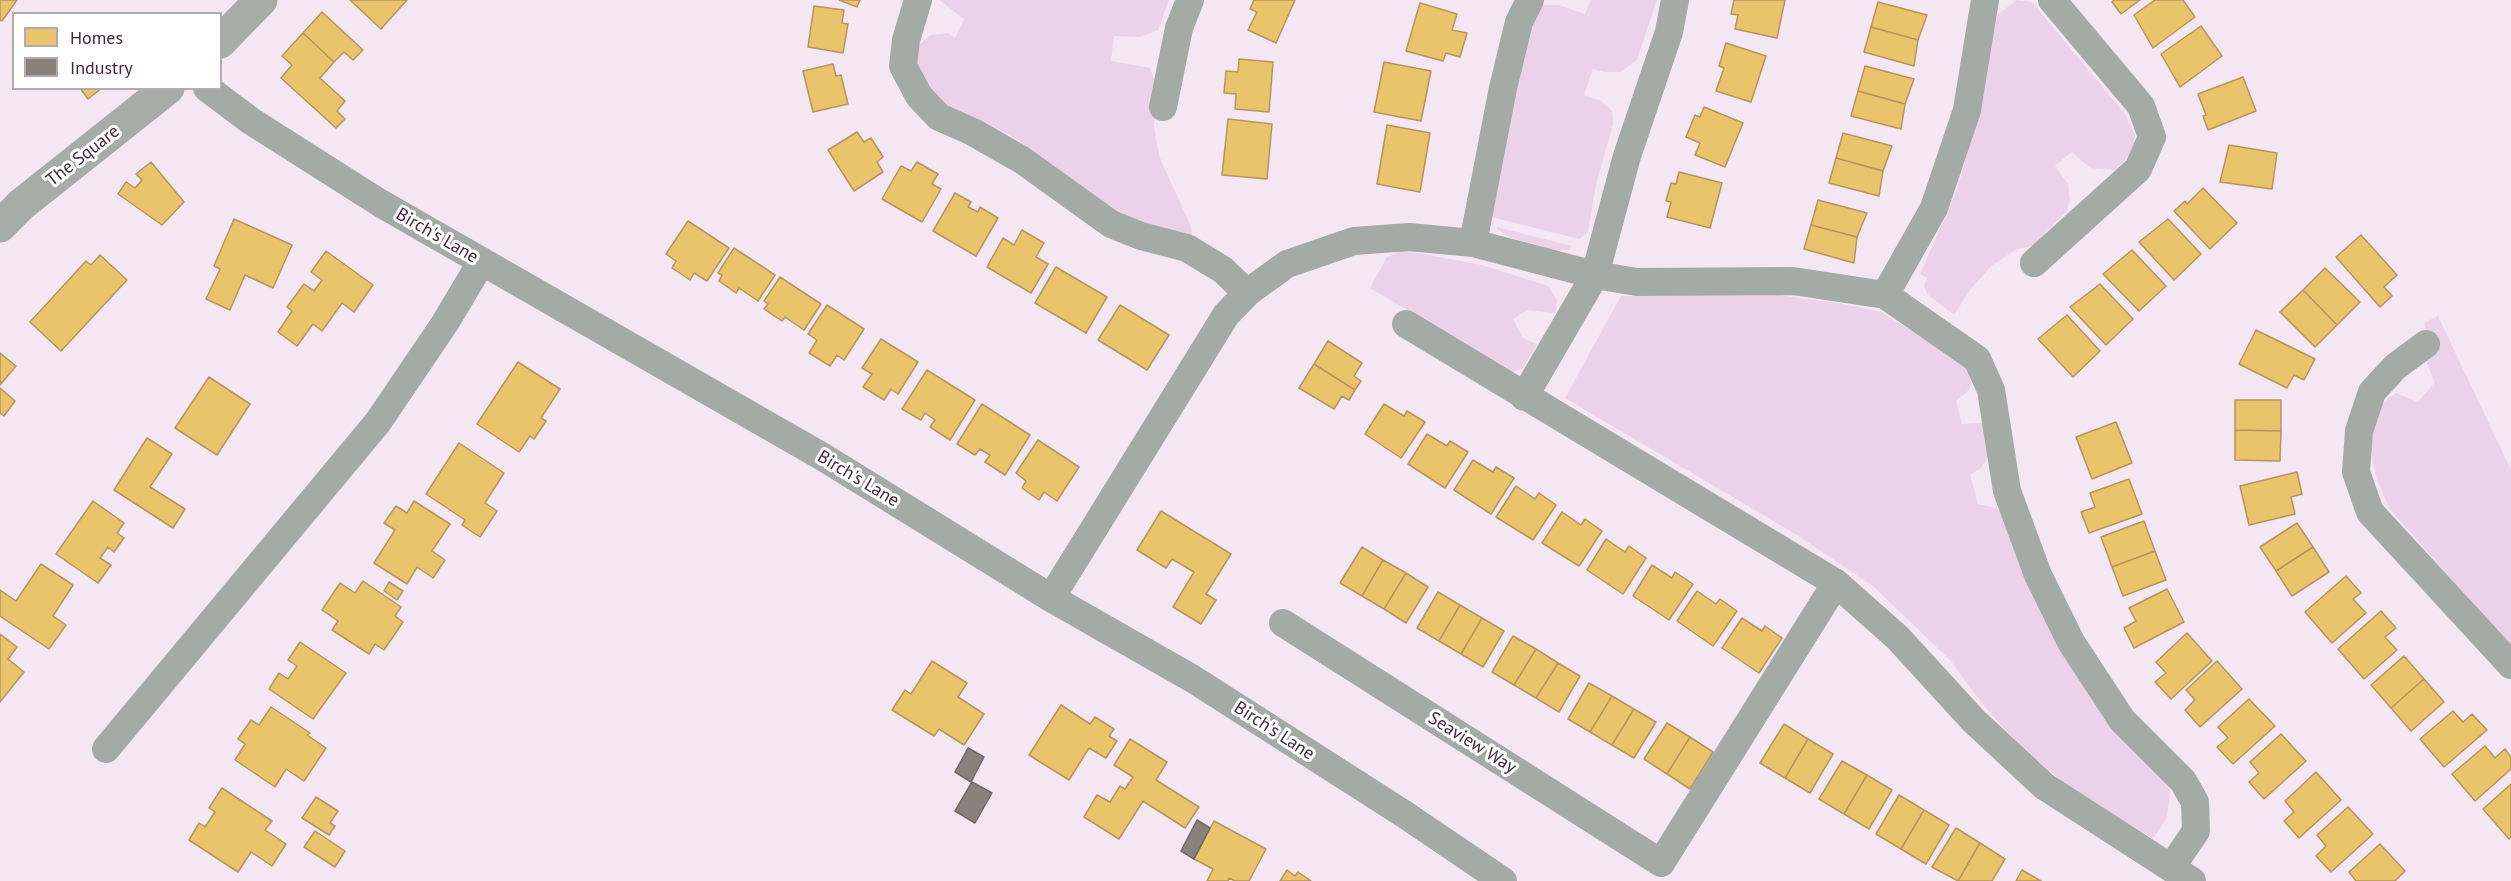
<!DOCTYPE html>
<style>
body{margin:0}
#map{position:relative;width:2511px;height:881px;overflow:hidden;background:#f4e7f3;font-family:"PT Sans",sans-serif}
canvas{display:block}
.legend{position:absolute;left:12px;top:12px;width:210px;height:78px;box-sizing:border-box;background:#fff;border:2px solid #b3a9b2;margin:0;padding:8px 10px;list-style:none;font-size:18px;color:#40283e}
.legend li{display:flex;align-items:center;gap:12px;height:30px}
.legend b{width:30px;border:2px solid #b3a9b2}
</style>
<div id="map">
<canvas width="2511" height="881"></canvas>
<ul class="legend">
<li><b style="height:16px;background:#e9c46a"></b>Homes</li>
<li><b style="height:16px;background:#8a817c"></b>Industry</li>
</ul>
</div>
<script>
const ctx = document.querySelector('canvas').getContext('2d');
ctx.lineJoin = 'round';
function fill(path, color) { ctx.fillStyle = color; ctx.fill(path, 'evenodd'); }
const toPath = rows => new Path2D(rows.map(r => 'M' + r).join(''));
function trace(path, color, width, dash) { ctx.strokeStyle = color; ctx.lineWidth = width; ctx.lineCap = dash ? 'butt' : 'round'; ctx.setLineDash(dash || []); ctx.stroke(path); }
function drawText(font, color, halo, rows, align = 'center') {
  ctx.font = font + ' "PT Sans",sans-serif'; ctx.lineWidth = 6; ctx.setLineDash([]); ctx.textBaseline = 'middle'; ctx.strokeStyle = halo; ctx.fillStyle = color; for (const [text, x, y, turn = 0] of rows) {
    ctx.save(); ctx.translate(x, y); ctx.rotate((+turn || 0) * Math.PI / 180); ctx.textAlign = isNaN(turn) ? turn : align; if (halo) ctx.strokeText(text, 0, 0); ctx.fillText(text, 0, 0); ctx.restore();
  }
}
const green = toPath([
 [939,0,1169,0,1158,30,1139,37,1114,36,1111,61,1150,68,1158,89,1154,125,1156,141,1161,161,1191,226,1192,240,1114,214,1020,141,977,118,942,107,922,87,914,49,930,35,948,33,955,38,964,19],
 [1591,0,1657,0,1637,60,1620,72,1604,72,1593,69,1584,95,1601,101,1612,111,1613,124,1596,185,1588,232,1579,239,1487,216,1518,53,1540,5,1559,5,1585,14],
 [2017,0,2032,2,2125,114,2135,135,2134,152,2115,170,2090,168,2072,152,2055,166,2068,184,2070,200,2066,212,2032,246,2017,249,1991,266,1970,290,1954,315,1927,294,1924,286,1927,278,1920,274,1957,190,1983,95,1997,15],
 [1497,227,1572,246,1569,250,1552,250,1511,238,1497,229],
 [1402,250,1482,265,1548,286,1557,300,1555,313,1527,310,1513,319,1523,338,1537,344,1523,368,1513,372,1370,288,1387,257],
 [1714,291,1764,293,1843,304,1881,312,1961,361,1969,374,1971,383,1969,390,1956,401,1962,424,1983,423,1989,455,1981,468,1970,475,1978,504,1996,508,2004,516,2170,790,2167,818,2153,839,2071,788,2026,752,1984,706,1951,661,1874,587,1797,535,1565,398,1621,296,1667,296],
 [2438,316,2511,470,2511,647,2390,509,2377,480,2370,446,2380,404,2396,393,2418,402,2435,382,2427,364,2428,352,2432,345,2424,323]
]);
const homes = toPath([
 [0,0,17,0,2,21,0,20,0,0],
 [350,0,407,0,381,29,350,0],
 [839,0,860,0,857,7,839,0],
 [1254,0,1295,0,1276,43,1248,30,1257,12,1250,9,1254,0],
 [1734,0,1785,0,1777,38,1735,29,1738,15,1731,14,1734,0],
 [2114,0,2140,0,2121,14,2112,2,2114,0],
 [2155,0,2183,0,2195,17,2153,48,2134,15,2155,0],
 [1878,2,1927,15,1918,40,1871,27,1878,2],
 [1420,3,1457,14,1452,30,1467,33,1460,57,1446,53,1443,61,1406,51,1420,3],
 [814,6,844,10,842,23,848,24,843,53,808,47,814,6],
 [322,12,363,50,353,60,344,52,334,62,303,33,322,12],
 [2201,26,2222,56,2180,87,2161,54,2201,26],
 [1871,27,1918,40,1914,66,1864,52,1871,27],
 [303,33,334,62,320,78,345,101,337,111,345,119,336,128,281,78,292,65,282,56,303,33],
 [1726,43,1766,56,1751,102,1716,91,1724,68,1719,66,1726,43],
 [1239,59,1273,62,1269,112,1235,109,1236,94,1224,93,1226,71,1238,72,1239,59],
 [1384,62,1431,71,1421,121,1374,112,1384,62],
 [833,64,836,76,841,75,848,104,813,112,803,71,833,64],
 [1865,66,1914,79,1905,104,1858,91,1865,66],
 [2243,77,2256,111,2208,130,2203,116,2206,115,2198,94,2243,77],
 [80,88,102,88,88,99,80,88],
 [1858,91,1905,104,1901,129,1851,116,1858,91],
 [1704,107,1743,123,1725,167,1695,155,1700,143,1686,137,1695,115,1700,117,1704,107],
 [1228,119,1272,124,1267,179,1222,175,1228,119],
 [1387,125,1430,133,1420,192,1377,184,1387,125],
 [857,132,864,142,871,138,883,157,877,162,883,172,854,191,828,150,857,132],
 [1843,133,1892,146,1883,171,1836,158,1843,133],
 [2229,145,2277,153,2272,189,2220,182,2229,145],
 [1836,158,1883,171,1879,196,1829,183,1836,158],
 [151,162,184,202,162,225,118,194,126,182,135,188,142,180,136,174,151,162],
 [917,162,938,174,932,184,941,189,922,222,882,199,901,166,911,171,917,162],
 [1679,172,1722,183,1710,228,1667,217,1671,202,1666,201,1671,183,1676,184,1679,172],
 [2203,188,2237,223,2210,249,2174,211,2185,201,2187,204,2203,188],
 [955,193,971,202,968,207,978,212,980,207,998,218,976,256,933,231,955,193],
 [1818,200,1867,213,1857,237,1811,225,1818,200],
 [234,219,292,245,273,288,245,275,230,310,206,299,220,269,214,266,234,219],
 [2168,219,2201,254,2174,280,2139,242,2168,219],
 [688,221,729,248,707,281,694,273,690,280,672,268,676,261,666,254,688,221],
 [1811,225,1857,237,1854,263,1804,249,1811,225],
 [1022,230,1044,243,1036,257,1048,264,1031,293,987,267,1003,238,1014,245,1022,230],
 [2361,235,2397,275,2384,287,2392,296,2380,307,2336,257,2361,235],
 [734,248,775,275,758,301,739,288,736,293,719,281,722,275,718,273,734,248],
 [2132,250,2166,286,2139,311,2103,274,2132,250],
 [326,251,373,285,354,312,342,303,322,331,313,324,297,346,278,332,292,311,287,307,304,284,314,291,322,280,311,272,326,251],
 [100,255,127,280,61,351,30,322,86,261,91,265,100,255],
 [1056,267,1107,297,1086,333,1035,303,1056,267],
 [2325,268,2360,302,2337,325,2303,290,2325,268],
 [780,277,821,304,804,330,785,317,782,321,764,309,768,304,764,301,780,277],
 [2100,284,2133,319,2106,345,2070,307,2100,284],
 [2303,290,2337,325,2315,347,2280,312,2303,290],
 [827,305,864,329,844,360,837,355,830,366,809,353,817,340,808,334,827,305],
 [1120,305,1169,335,1147,370,1098,340,1120,305],
 [2067,315,2100,351,2073,377,2038,339,2067,315],
 [2256,330,2315,359,2304,380,2294,375,2287,388,2239,364,2256,330],
 [881,339,918,362,898,394,891,389,884,400,863,387,872,374,862,368,881,339],
 [1328,341,1362,363,1354,376,1361,381,1355,390,1314,364,1328,341],
 [0,353,16,366,0,385,0,353],
 [518,362,560,389,541,418,546,421,534,439,530,436,519,452,477,424,518,362],
 [1314,364,1355,390,1349,400,1342,396,1334,409,1299,388,1314,364],
 [927,370,975,400,950,440,930,427,935,420,925,413,921,420,902,409,927,370],
 [209,377,250,404,217,455,175,428,209,377],
 [0,388,15,401,4,416,0,413,0,388],
 [2235,400,2281,400,2281,431,2235,430,2235,400],
 [982,404,1030,435,1005,475,985,462,990,455,980,449,975,455,957,444,982,404],
 [1384,404,1404,416,1407,411,1425,422,1401,458,1365,434,1384,404],
 [2116,422,2132,463,2092,479,2076,437,2116,422],
 [2235,430,2281,431,2280,461,2235,460,2235,430],
 [1427,434,1447,446,1450,441,1468,452,1445,488,1408,464,1427,434],
 [147,438,172,454,150,487,185,509,173,528,114,490,147,438],
 [1038,440,1079,467,1057,501,1044,492,1039,500,1022,488,1026,481,1016,473,1038,440],
 [459,443,504,473,485,503,497,511,480,537,462,525,465,520,426,494,459,443],
 [1473,460,1493,472,1496,467,1514,478,1491,514,1454,490,1473,460],
 [2297,472,2302,494,2291,497,2295,514,2249,525,2240,486,2297,472],
 [2129,479,2142,514,2089,533,2081,512,2095,507,2090,493,2129,479],
 [1516,486,1535,499,1539,493,1556,505,1533,540,1496,517,1516,486],
 [93,501,124,523,117,533,124,538,114,552,108,547,100,558,111,565,98,583,56,554,93,501],
 [414,501,450,524,432,551,445,560,433,578,417,567,407,584,374,563,395,530,384,523,396,506,407,513,414,501],
 [1161,511,1231,554,1206,594,1216,600,1201,624,1173,607,1194,572,1172,559,1166,568,1137,550,1161,511],
 [1562,512,1581,525,1585,519,1602,531,1579,566,1542,543,1562,512],
 [2144,521,2155,551,2112,567,2101,537,2144,521],
 [2297,523,2313,547,2276,571,2260,547,2297,523],
 [1606,539,1625,552,1629,546,1646,558,1623,594,1587,570,1606,539],
 [1362,547,1383,560,1362,596,1340,583,1362,547],
 [2313,547,2329,572,2292,596,2276,571,2313,547],
 [2155,551,2166,580,2123,596,2112,567,2155,551],
 [1383,560,1406,573,1384,609,1362,596,1383,560],
 [41,564,73,585,53,616,66,625,49,649,0,616,0,590,16,601,41,564],
 [1652,565,1672,578,1675,572,1693,584,1669,620,1633,596,1652,565],
 [1406,573,1428,587,1406,623,1384,609,1406,573],
 [2346,576,2361,593,2353,599,2366,613,2332,643,2305,612,2346,576],
 [363,581,401,607,395,616,403,622,384,650,375,644,369,654,332,630,338,621,322,610,340,583,355,593,363,581],
 [389,582,403,591,397,600,384,591,389,582],
 [2167,589,2184,622,2134,648,2124,628,2136,621,2129,608,2167,589],
 [1697,591,1716,604,1720,599,1737,611,1713,646,1677,621,1697,591],
 [1438,592,1460,605,1439,641,1417,628,1438,592],
 [1460,605,1482,618,1461,654,1439,641,1460,605],
 [2381,611,2396,628,2385,637,2397,650,2364,679,2338,649,2381,611],
 [1482,618,1504,631,1483,667,1461,654,1482,618],
 [1742,618,1762,631,1765,626,1782,638,1759,673,1722,648,1742,618],
 [2187,633,2212,661,2171,699,2155,682,2166,673,2156,662,2187,633],
 [0,634,17,647,8,659,24,672,0,702,0,634],
 [1513,636,1536,649,1514,685,1492,672,1513,636],
 [300,642,346,673,313,719,269,689,279,673,288,679,297,666,288,660,300,642],
 [1536,649,1558,663,1536,698,1514,685,1536,649],
 [2404,656,2424,679,2391,708,2371,685,2404,656],
 [932,661,967,683,958,697,984,714,964,745,939,729,934,736,892,710,905,690,911,694,932,661],
 [2217,661,2242,689,2200,727,2185,710,2195,700,2186,690,2217,661],
 [1558,663,1580,676,1559,712,1536,698,1558,663],
 [2424,679,2444,702,2411,731,2391,708,2424,679],
 [1589,683,1612,696,1590,732,1568,719,1589,683],
 [1612,696,1634,709,1612,745,1590,732,1612,696],
 [2249,699,2275,726,2233,764,2217,747,2228,738,2218,727,2249,699],
 [1061,705,1090,724,1095,717,1114,729,1109,736,1117,741,1106,758,1089,748,1069,780,1029,755,1061,705],
 [271,707,310,733,307,735,326,748,304,781,286,769,275,787,235,760,245,744,238,739,251,720,259,725,271,707],
 [1634,709,1656,722,1634,758,1612,745,1634,709],
 [2453,711,2463,722,2472,714,2487,730,2444,767,2420,739,2453,711],
 [1667,723,1690,737,1667,774,1644,759,1667,723],
 [1784,724,1808,739,1785,778,1760,763,1784,724],
 [2281,734,2306,761,2264,799,2249,782,2259,773,2250,762,2281,734],
 [1690,737,1713,752,1690,789,1667,774,1690,737],
 [1130,739,1167,762,1156,780,1199,807,1185,828,1143,801,1119,839,1084,817,1097,795,1110,802,1120,786,1125,789,1133,777,1114,765,1130,739],
 [1808,739,1833,754,1810,793,1785,778,1808,739],
 [2485,746,2495,758,2505,749,2511,757,2511,769,2475,801,2452,774,2485,746],
 [1842,761,1867,775,1844,814,1819,799,1842,761],
 [2316,772,2341,800,2299,838,2284,821,2294,812,2285,801,2316,772],
 [1867,775,1892,790,1869,829,1844,814,1867,775],
 [2511,784,2511,837,2509,839,2483,809,2511,784],
 [222,788,272,821,265,830,286,844,272,866,251,852,238,872,189,840,199,823,205,827,215,812,209,808,222,788],
 [1899,795,1924,810,1901,849,1876,834,1899,795],
 [316,797,338,811,330,823,335,826,329,835,302,818,316,797],
 [2348,807,2373,834,2331,872,2316,856,2326,846,2317,835,2348,807],
 [1924,810,1949,825,1926,864,1901,849,1924,810],
 [1214,821,1266,849,1249,881,1235,881,1229,878,1228,881,1207,881,1213,869,1194,859,1214,821],
 [1956,828,1980,843,1958,881,1932,867,1956,828],
 [315,831,345,851,335,867,304,847,315,831],
 [1980,843,2005,859,1992,881,1958,881,1980,843],
 [2380,844,2405,871,2395,881,2356,881,2349,872,2380,844],
 [1287,870,1295,876,1298,872,1311,881,1280,881,1287,870],
 [2022,870,2041,881,2016,881,2022,870]
]);
const industry = toPath([
 [968,748,984,757,971,782,955,772,968,748],
 [972,782,992,793,975,823,955,811,972,782],
 [1197,820,1210,828,1194,859,1181,851,1197,820]
]);
const minor = toPath([
 [918,0,906,40,903,66,919,96,939,117,973,132,1022,160,1111,224,1141,236,1187,248,1223,270,1247,293],
 [207,88,251,121,380,203,823,457,1051,598,1193,679,1404,814,1503,881],
 [1163,107,1179,28,1190,0],
 [1473,243,1503,88,1519,22,1530,0],
 [2034,263,2138,169,2152,137,2141,106,2052,0],
 [1885,295,1934,208,1967,110,1985,0],
 [2426,344,2395,367,2372,392,2359,431,2356,472,2370,512,2511,665],
 [1524,397,1595,275,1627,156,1669,32,1675,0],
 [1051,598,1226,315,1247,293,1287,264,1354,241,1409,237,1473,243,1595,275,1637,282,1793,281,1885,295,1977,359,1991,390,2007,491,2038,575,2071,642,2122,720,2183,781,2195,802,2196,831,2171,868,2044,786,1973,720,1898,638,1836,583,1406,324],
 [1283,623,1661,863,1836,583],
 [106,749,378,422,445,323,482,261],
 [2171,868,2192,881]
]);
const major = toPath([
 [220,42,261,0],
 [0,226,22,204,168,88]
]);
const streetNames = [
 ["The Square",83,156,-38],
 ["Birch's Lane",437,236,30],
 ["Birch's Lane",858,479,31],
 ["Birch's Lane",1274,731,33],
 ["Seaview Way",1472,743,32]
];
fill(green, '#ebd2e9');
fill(homes, '#e9c46a');
trace(homes, '#b6955d', 1.5);
fill(industry, '#8a817c');
trace(industry, '#746669', 1.5);
trace(minor, '#a4aaa5', 28);
trace(major, '#a8aca9', 33);
drawText('18px', '#40283e', '#fff', streetNames);
</script>
